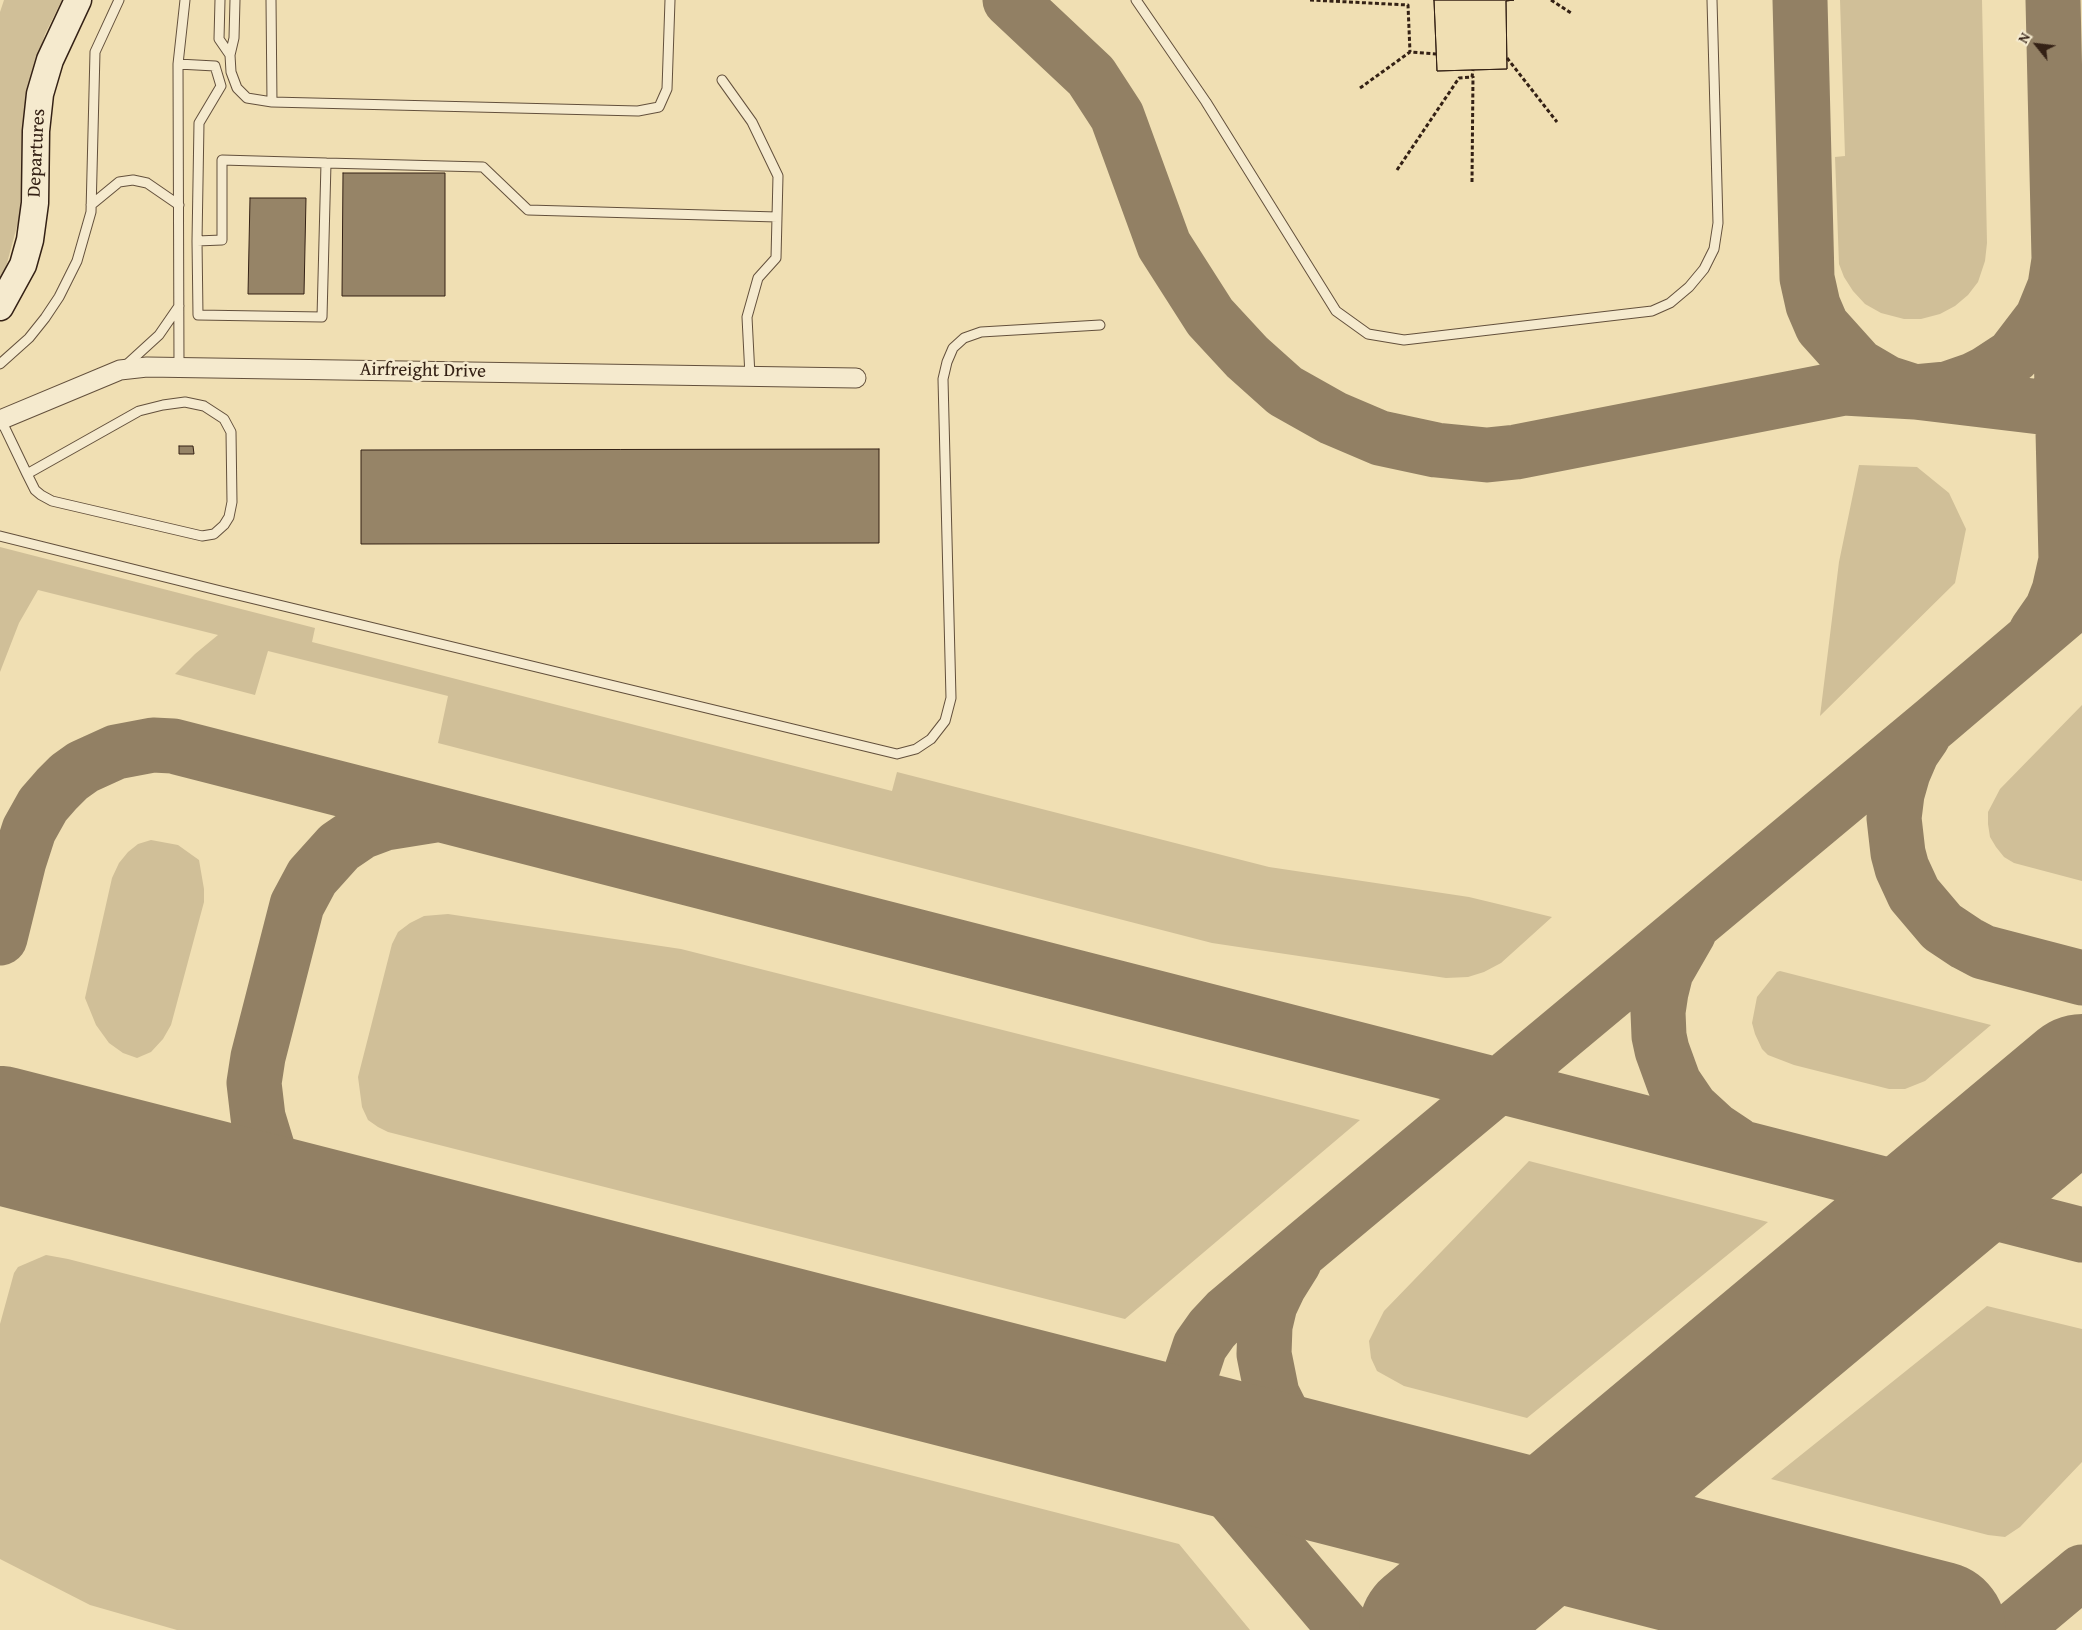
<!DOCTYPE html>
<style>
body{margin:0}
#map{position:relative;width:2082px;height:1630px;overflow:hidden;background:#f0dfb3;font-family:"Gentium Book Plus",serif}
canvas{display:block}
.north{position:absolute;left:2012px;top:20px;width:50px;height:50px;-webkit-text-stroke:4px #f5eace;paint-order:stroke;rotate:299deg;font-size:14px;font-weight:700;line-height:20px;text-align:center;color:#342115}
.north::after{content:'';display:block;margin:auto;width:18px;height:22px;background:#342115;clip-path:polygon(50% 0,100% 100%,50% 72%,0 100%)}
</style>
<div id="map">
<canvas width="2082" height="1630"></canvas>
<div class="north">N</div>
</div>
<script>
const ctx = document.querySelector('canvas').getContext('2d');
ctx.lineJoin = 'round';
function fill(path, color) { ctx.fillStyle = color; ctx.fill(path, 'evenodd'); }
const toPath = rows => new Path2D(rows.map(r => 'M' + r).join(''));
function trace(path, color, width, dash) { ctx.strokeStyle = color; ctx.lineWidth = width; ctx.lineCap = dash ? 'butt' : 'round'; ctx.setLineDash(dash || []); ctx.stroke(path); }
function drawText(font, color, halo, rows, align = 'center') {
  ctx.font = font + ' "Gentium Book Plus",serif'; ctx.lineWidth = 5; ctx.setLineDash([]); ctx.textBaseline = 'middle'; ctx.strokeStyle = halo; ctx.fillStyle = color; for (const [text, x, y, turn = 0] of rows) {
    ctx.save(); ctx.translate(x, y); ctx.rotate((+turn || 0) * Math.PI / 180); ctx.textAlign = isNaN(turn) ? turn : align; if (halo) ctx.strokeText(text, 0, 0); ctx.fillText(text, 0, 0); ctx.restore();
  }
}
const green = toPath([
 [4,0,62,0,45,34,28,88,23,139,20,215,3,278,0,282,0,12],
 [1840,0,1982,0,1987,243,1985,261,1978,282,1968,295,1955,306,1940,314,1921,319,1904,319,1881,313,1865,304,1853,291,1844,277,1839,264,1835,157,1845,156],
 [1859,465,1917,467,1949,493,1966,529,1955,583,1820,716,1839,562],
 [0,547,315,628,312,642,892,791,897,772,1269,867,1469,897,1552,917,1501,963,1484,972,1468,977,1446,978,1212,943,438,743,448,696,268,651,255,695,175,674,195,654,218,635,38,590,19,623,0,672],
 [2082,705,2082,881,2014,863,2004,857,1996,847,1990,837,1988,824,1988,812,2000,789],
 [151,840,178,845,199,860,204,889,204,902,171,1025,163,1039,151,1052,137,1058,123,1053,109,1043,96,1025,85,998,112,878,119,863,128,852,138,844],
 [448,914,681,949,1360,1120,1125,1319,388,1132,378,1127,368,1120,362,1107,358,1077,392,944,398,932,410,923,424,916],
 [1780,971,1991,1025,1925,1081,1905,1089,1889,1089,1794,1065,1768,1055,1762,1049,1755,1034,1752,1023,1757,997,1777,972],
 [1529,1161,1768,1222,1527,1418,1404,1386,1377,1371,1371,1358,1369,1341,1384,1311],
 [46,1255,68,1259,1179,1544,1250,1630,177,1630,90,1605,0,1559,0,1324,14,1273,18,1267],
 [1987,1306,2082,1329,2082,1462,2020,1527,2005,1537,1988,1535,1771,1479]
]);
const taxiway = toPath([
 [1010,0,1091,76,1117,116,1164,245,1210,317,1247,357,1285,391,1333,418,1380,438,1436,450,1487,455,1516,452,1844,388,1915,392,2082,412],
 [1800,0,1807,278,1813,305,1822,326,1858,366,1887,383,1915,392,1947,389,1973,380,1987,373,2013,356,2042,318,2055,286,2059,260],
 [2036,632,2052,609,2059,591,2066,560,2053,0],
 [1923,736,1912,752,1903,773,1897,794,1894,818,1898,853,1902,868,1914,894,1942,927,1966,943,1983,952,2082,978],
 [435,815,385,823,361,832,339,847,312,877,297,905,258,1057,254,1083,258,1117,269,1153,293,1186,317,1207,352,1223,541,1274],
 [1689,932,1666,972,1661,992,1658,1012,1659,1036,1662,1050,1674,1083,1691,1108,1715,1130,1736,1144],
 [0,938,19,861,29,830,43,805,57,789,69,777,83,767,116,752,153,745,173,746,2082,1235],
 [1901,1186,1944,1182,1965,1174,2082,1078],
 [1294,1262,1279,1286,1270,1305,1265,1326,1264,1354,1272,1394,1282,1414,1296,1436,1318,1456,1348,1475,1497,1514],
 [1346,1630,1211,1471,1193,1440,1187,1411,1188,1382,1200,1346,1212,1329,1227,1313,1309,1244,1935,722,2082,597],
 [1448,1630,1452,1622,1479,1597,1618,1480],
 [2013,1630,2082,1572]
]);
const runway = toPath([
 [0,1135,1937,1630],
 [1428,1630,2082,1083]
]);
const building = toPath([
 [1434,0,1514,0,1506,1,1507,69,1437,71,1434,0],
 [1434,0,1514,0,1506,1,1507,69,1437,71,1434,0],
 [343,173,445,173,445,296,342,296,343,173],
 [250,198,306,198,304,294,248,294,250,198],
 [179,446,193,446,194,454,179,454,179,446],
 [879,449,879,543,361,544,361,450,879,449]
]);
const path = toPath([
 [1310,0,1408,5,1410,52],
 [1551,0,1571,13],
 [1507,58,1557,122],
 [1360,88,1410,52,1436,54],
 [1397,170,1459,78,1472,77,1473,70],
 [1472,182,1473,76]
]);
const service = toPath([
 [220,0,219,39,230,55],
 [235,0,234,38,230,55,231,72,237,88,247,98,272,102],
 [271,0,272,102,638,111,659,107,667,89,670,0],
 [1136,0,1206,102,1336,311,1368,334,1404,340,1652,311,1670,303,1689,287,1704,269,1714,249,1718,223,1712,0],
 [178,64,185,0],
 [722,80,752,122,778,176,776,258,758,278,747,317,750,376],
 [326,163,483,167,528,210,777,217],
 [91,205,119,182,133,180,147,183,179,205],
 [0,364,29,338,45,318,59,297,77,261,91,212,95,52,119,0],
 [179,366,178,64,215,66,221,86,199,123,197,241,198,315,322,317,326,163,222,160,222,240,197,241],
 [124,367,159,335,179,306],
 [1,420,27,474,35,490,41,495,52,501,202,536,214,534,224,525,229,517,232,502,231,432,224,419,204,406,185,402,163,405,139,411,27,474],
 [0,536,221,591,897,754,916,749,931,739,945,721,951,698,943,379,947,362,953,348,964,338,981,332,1100,325]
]);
const minor = toPath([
 [0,420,120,370,147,367,856,378]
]);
const secondary = toPath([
 [0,307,23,265,30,240,35,203,36,131,40,94,50,60,78,0]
]);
const streetNames = [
 ["Departures",37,153,-87],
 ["Airfreight Drive",423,371,1]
];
fill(green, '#d0bf98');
trace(taxiway, '#928064', 55);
trace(runway, '#928064', 138);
fill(building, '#968467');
trace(building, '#342115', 1);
trace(service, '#63503c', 11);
trace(minor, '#63503c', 21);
trace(secondary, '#342115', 29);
trace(path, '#342115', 3, [4, 2.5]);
trace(service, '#f5eace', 9);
trace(minor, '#f5eace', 19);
trace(secondary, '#f5eace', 26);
drawText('19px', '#342115', '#f5eace', streetNames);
</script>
